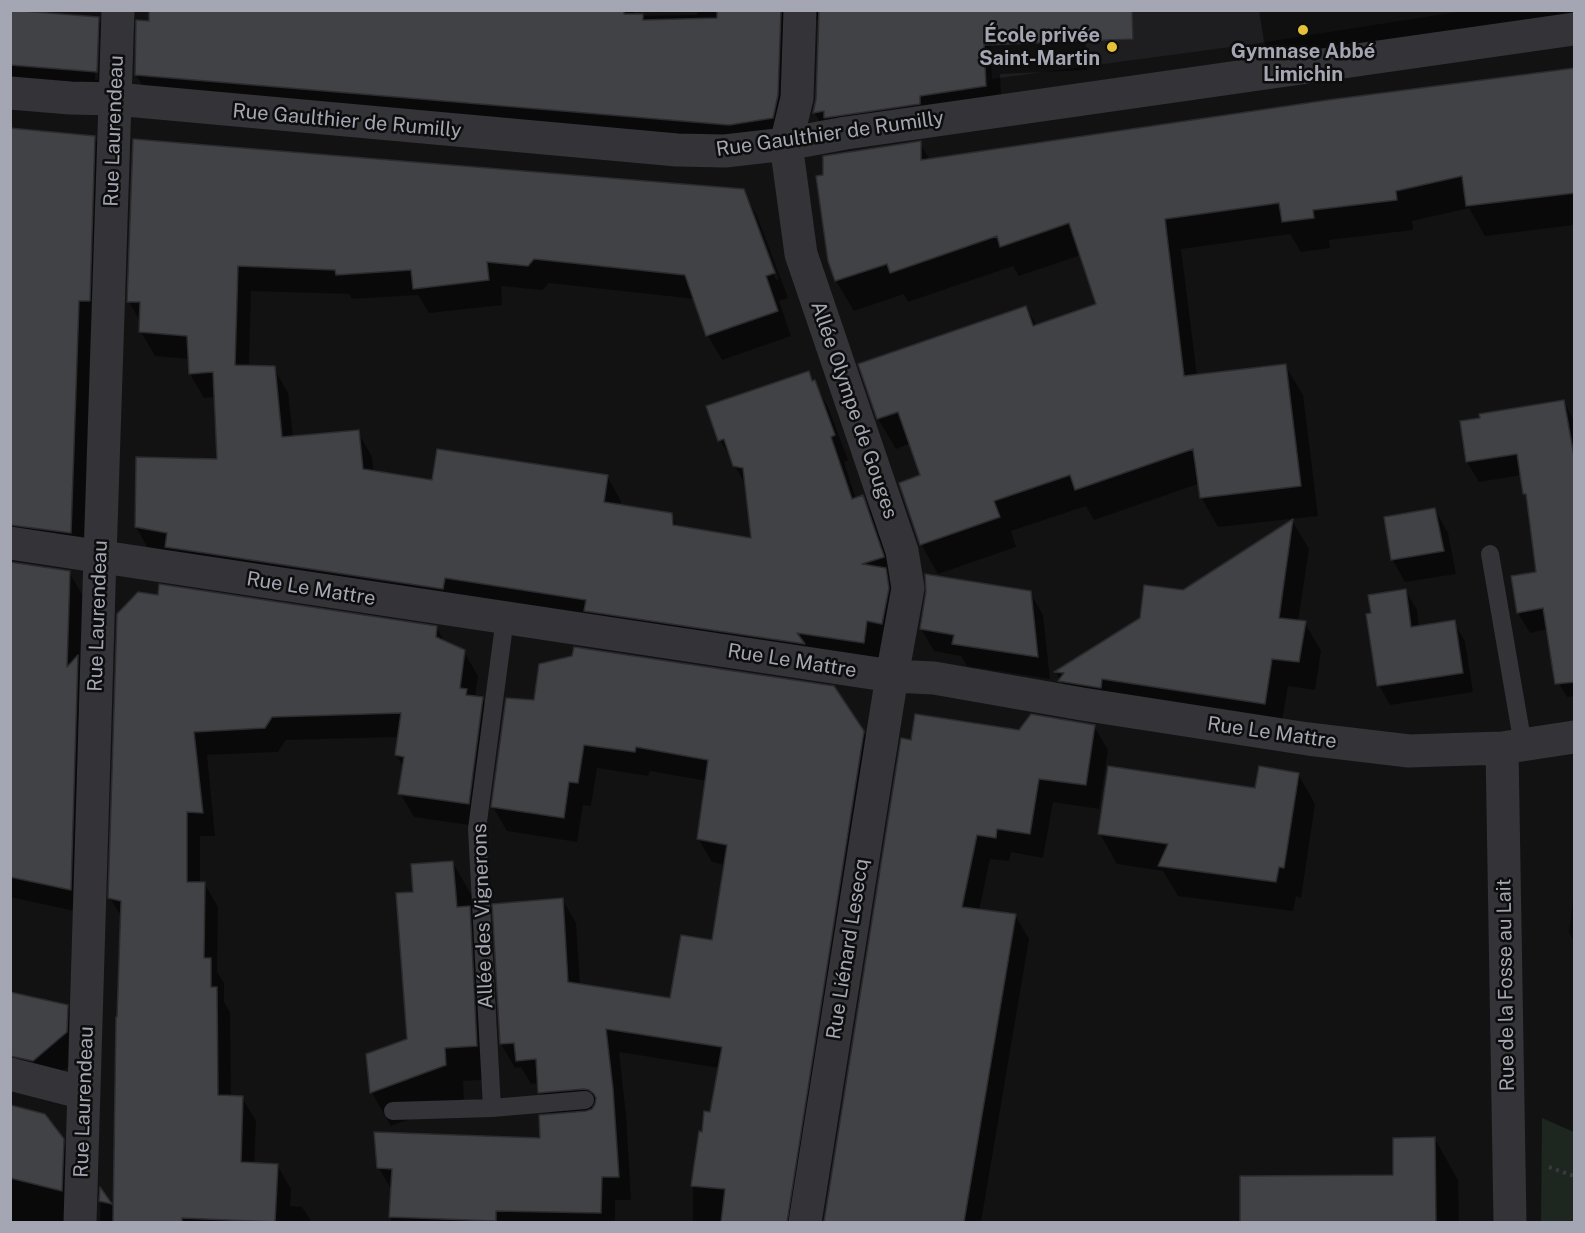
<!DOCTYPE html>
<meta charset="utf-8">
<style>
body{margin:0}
#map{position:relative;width:1585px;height:1233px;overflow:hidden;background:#121213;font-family:"Public Sans",sans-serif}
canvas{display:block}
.frame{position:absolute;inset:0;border:12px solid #a4a7b3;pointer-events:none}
</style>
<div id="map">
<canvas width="1585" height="1233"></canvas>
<div class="frame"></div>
</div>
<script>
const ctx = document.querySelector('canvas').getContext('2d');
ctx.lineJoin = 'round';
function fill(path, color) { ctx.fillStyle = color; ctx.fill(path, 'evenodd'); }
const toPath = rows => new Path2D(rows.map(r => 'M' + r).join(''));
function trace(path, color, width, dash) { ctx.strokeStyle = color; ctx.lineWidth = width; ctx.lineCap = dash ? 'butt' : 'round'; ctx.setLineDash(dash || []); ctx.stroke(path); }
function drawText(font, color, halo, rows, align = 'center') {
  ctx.font = font + ' "Public Sans",sans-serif'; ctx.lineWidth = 5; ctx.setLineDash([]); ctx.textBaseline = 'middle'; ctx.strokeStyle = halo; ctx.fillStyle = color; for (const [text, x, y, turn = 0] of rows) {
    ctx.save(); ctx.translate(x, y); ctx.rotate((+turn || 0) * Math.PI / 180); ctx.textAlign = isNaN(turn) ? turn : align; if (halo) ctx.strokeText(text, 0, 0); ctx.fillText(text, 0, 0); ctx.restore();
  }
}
const built = toPath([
 [989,11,1464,11,1253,44,992,79]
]);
const green = toPath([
 [1542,1118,1574,1132,1574,1222,1541,1222]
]);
const shadow = toPath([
 [10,10,33,10,35,14,98,18,111,41,109,94,10,86],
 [97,38,100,38,98,80,95,80],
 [151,10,633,10,636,16,697,15,697,10,1084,10,1087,70,1000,74,1002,115,831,141,814,112,817,99,820,21,817,20,807,22,789,147,153,104,136,75,151,22],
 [1259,10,1574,10,1574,36,1287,82,1264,42],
 [1574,69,1574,225,1485,236,1469,208,1412,221,1413,230,1329,240,1330,248,1301,252,1290,234,1181,249,1197,376,1285,365,1303,395,1318,516,1218,527,1201,497,1199,484,1198,484,1094,520,1086,506,1011,531,1016,547,938,574,921,544,922,476,911,443,896,449,878,419,860,365,1026,307,1037,326,1098,305,1081,255,1019,276,1013,266,908,302,904,294,854,311,836,281,829,261,920,143,930,160],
 [10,130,94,137,108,161,84,557,10,554],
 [134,140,743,191,757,216,788,298,779,301,791,336,722,360,708,336,695,299,549,283,542,290,501,286,502,305,429,313,418,295,352,299,349,294,251,291,249,367,274,368,288,393,293,437,358,432,372,457,374,473,434,482,607,476,621,501,620,506,671,515,678,528,753,540,747,487,720,440,808,373,828,407,848,460,844,462,856,499,862,497,877,521,897,582,896,648,881,645,877,667,150,552,136,527,218,460,216,397,204,398,190,374,189,359,155,356,141,332,141,323,129,302],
 [751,213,754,213,779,279,776,280],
 [1564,402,1574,421,1574,696,1567,697,1555,677,1548,629,1530,633,1518,613,1538,573,1528,499,1525,494,1522,475,1479,482,1467,462],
 [1435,510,1448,533,1456,574,1405,582,1392,559],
 [1293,522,1309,549,1298,622,1305,623,1321,651,1315,690,1288,686,1280,732,1076,709,1056,672,1076,659,1079,656,1082,656],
 [10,563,69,572,83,596,84,913,10,897],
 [1405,590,1417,610,1419,627,1454,622,1465,642,1473,692,1390,705,1379,685,1373,614],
 [1030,592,1043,615,1050,679,967,666,961,656,934,651,921,629],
 [118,614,437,628,445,643,464,652,478,676,475,698,482,698,496,722,482,827,414,817,400,793,404,768,396,755,399,737,286,740,278,752,207,755,215,836,200,836,200,883,204,883,218,907,217,972,224,983,224,1002,230,1012,231,1097,242,1098,256,1121,254,1164,277,1165,291,1189,290,1206,302,1207,312,1222,100,1222,101,1192,115,1210,122,918,110,898],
 [507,700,863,731,877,756,803,1222,693,1222,693,1179,703,1133,711,1114,720,1068,619,1052,626,1115,631,1200,615,1200,615,1222,391,1222,392,1191,379,1168,542,1140,552,1116,539,1092,539,1083,531,1084,521,1067,515,1068,501,1044,562,899,576,923,580,985,671,1000,713,942,725,865,712,862,698,838,707,781,650,771,648,776,597,768,591,806,583,805,577,842,507,831,493,807],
 [1094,726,1108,750,1099,809,1053,802,1043,858,1011,852,1009,861,990,859,979,911,1015,915,1029,939,981,1222,825,1222,902,740,913,742,1020,731],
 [1298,774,1315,804,1301,898,1296,896,1293,911,1178,896,1163,871,1117,864,1100,834,1256,790],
 [453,863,472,896,496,1079,463,1081,464,1099,391,1126,372,1093,368,1055,409,1040,414,893],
 [1574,891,1574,942,1569,932],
 [10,993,67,1007,81,1031,80,1057,47,1084,10,1085],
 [10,1107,62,1140,77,1165,75,1222,10,1222],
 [1435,1139,1458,1180,1459,1222,1242,1222,1242,1178,1395,1176]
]);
const building = toPath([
 [10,10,99,17,97,72,10,65,10,10],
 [149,10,624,10,624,14,643,14,643,20,717,18,717,10,781,10,778,95,773,118,729,125,135,75,136,20,149,21,149,10],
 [819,10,1132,10,1133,39,984,45,986,86,920,96,920,104,824,118,824,111,813,113,816,99,819,10],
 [1575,68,1575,193,1466,206,1462,176,1396,191,1397,200,1313,210,1314,218,1282,222,1279,203,1165,219,1184,376,1286,364,1301,486,1200,498,1193,449,1075,490,1070,475,994,501,1000,517,920,545,899,483,920,475,898,412,877,419,858,364,1026,306,1033,326,1096,304,1069,223,1000,247,997,236,890,273,887,264,835,281,828,261,816,176,823,175,823,156,921,141,921,160,1328,100,1575,68],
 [10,128,95,136,90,301,79,301,71,533,10,525,10,128],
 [133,139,744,189,775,273,766,276,778,311,706,336,685,275,534,259,528,266,487,262,489,280,413,289,411,270,336,275,335,270,238,266,235,365,275,366,282,437,359,430,363,469,432,480,437,449,608,475,604,502,672,513,673,525,751,538,743,468,733,466,724,439,718,441,706,406,809,371,812,381,815,380,835,435,831,437,852,499,863,495,884,556,884,557,862,564,886,568,889,588,882,624,867,621,864,643,797,633,805,644,584,611,586,600,445,578,443,589,165,547,167,533,135,527,136,457,217,459,213,372,189,374,187,336,139,332,140,302,127,302,133,139],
 [1564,400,1575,462,1575,682,1555,684,1543,608,1517,613,1511,576,1536,572,1526,494,1523,494,1517,454,1466,462,1460,421,1480,418,1479,414,1564,400],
 [1435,508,1444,551,1391,560,1384,517,1435,508],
 [1293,519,1279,618,1306,621,1299,662,1272,659,1265,704,1102,679,1101,688,1058,681,1064,673,1054,672,1140,618,1144,585,1183,590,1293,519],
 [10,562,70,571,67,667,78,655,71,890,10,877,10,562],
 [925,574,1031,591,1038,657,952,644,954,635,920,629,926,591,925,574],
 [159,584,437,626,436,637,465,650,460,688,467,689,466,695,483,697,469,804,398,794,404,757,395,755,401,713,272,717,265,728,194,732,203,813,187,812,187,882,205,882,204,958,211,958,211,987,217,987,218,1095,243,1096,241,1162,278,1164,275,1222,182,1218,182,1222,113,1222,116,1017,117,1017,121,901,108,898,117,614,138,592,158,595,159,584],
 [1406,589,1411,627,1455,620,1463,673,1377,686,1366,614,1371,613,1368,595,1406,589],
 [574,647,834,686,864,731,787,1222,721,1222,725,1189,691,1186,699,1131,702,1132,704,1111,710,1112,722,1047,606,1029,613,1089,619,1177,602,1177,601,1213,496,1211,496,1221,389,1217,392,1169,377,1168,374,1132,540,1138,539,1115,586,1111,592,1109,595,1104,596,1098,594,1094,589,1090,584,1089,538,1093,536,1059,516,1061,514,1043,500,1044,492,904,563,898,568,982,670,998,681,935,712,940,727,845,697,839,708,760,636,747,635,752,584,745,578,783,569,782,564,818,491,807,506,698,534,700,539,664,572,656,574,647],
 [915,714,1019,730,1031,714,1095,725,1086,785,1039,779,1030,834,997,829,996,838,977,835,962,907,1016,914,964,1222,824,1222,901,738,911,740,915,714],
 [1108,766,1255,788,1259,766,1299,773,1284,868,1279,867,1276,882,1158,866,1168,844,1098,834,1108,766],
 [453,861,457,907,470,906,477,1046,445,1048,446,1065,370,1093,366,1054,407,1039,396,893,413,892,411,864,453,861],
 [10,992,68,1005,67,1032,33,1061,10,1056,10,992],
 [10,1105,45,1114,64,1139,62,1191,10,1178,10,1105],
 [1435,1137,1436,1222,1240,1222,1240,1176,1393,1175,1393,1138,1435,1137],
 [100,1187,112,1204,99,1201,100,1187]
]);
const path = toPath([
 [1549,1167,1574,1176]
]);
const service = toPath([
 [1490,554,1523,745],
 [492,1108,477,829,505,618],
 [393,1111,492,1108,585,1100]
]);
const minor = toPath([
 [800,10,797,98,786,144,801,254,902,551,908,588,892,676,805,1222],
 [10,93,70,98,115,99,677,150,725,151,786,144,846,133,1574,29],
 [10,543,892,676,934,678,1082,704,1308,739,1409,751,1502,748,1574,737],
 [1502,748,1510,1222],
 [10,1074,84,1093],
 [80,1222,99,588,118,10]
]);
const markers = [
 [1303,30,6,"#e7c137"],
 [1112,47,6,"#e7c137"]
];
const poiNames = [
 ["École privée",1100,36],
 ["Saint-Martin",1100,59],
 ["Gymnase Abbé",1303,52,"center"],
 ["Limichin",1303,75,"center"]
];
const streetNames = [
 ["Rue Gaulthier de Rumilly",347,121,5],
 ["Rue Laurendeau",114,131,-88],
 ["Rue Gaulthier de Rumilly",830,134,-8],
 ["Allée Olympe de Gouges",854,410,71],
 ["Rue Le Mattre",311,589,9],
 ["Rue Laurendeau",98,616,-88],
 ["Rue Le Mattre",792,661,9],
 ["Rue Le Mattre",1272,733,8],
 ["Allée des Vignerons",483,916,-92],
 ["Rue Liénard Lesecq",848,949,-81],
 ["Rue de la Fosse au Lait",1506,985,-91],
 ["Rue Laurendeau",84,1102,-88]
];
fill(built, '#1e1e20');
fill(green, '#1e2620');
fill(shadow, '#0007');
fill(building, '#414246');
trace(building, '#2c2c2f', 1.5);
trace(path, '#393a3f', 4, [3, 4.5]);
trace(service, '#333338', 18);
trace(minor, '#333338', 33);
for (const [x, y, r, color] of markers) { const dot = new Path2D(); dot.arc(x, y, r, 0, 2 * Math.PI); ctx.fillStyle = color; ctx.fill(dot); trace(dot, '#0d0d0e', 2); }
drawText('bold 20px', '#a4a7b3', '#0d0d0e', poiNames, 'right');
drawText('20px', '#a4a7b3', '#0d0d0e', streetNames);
</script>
